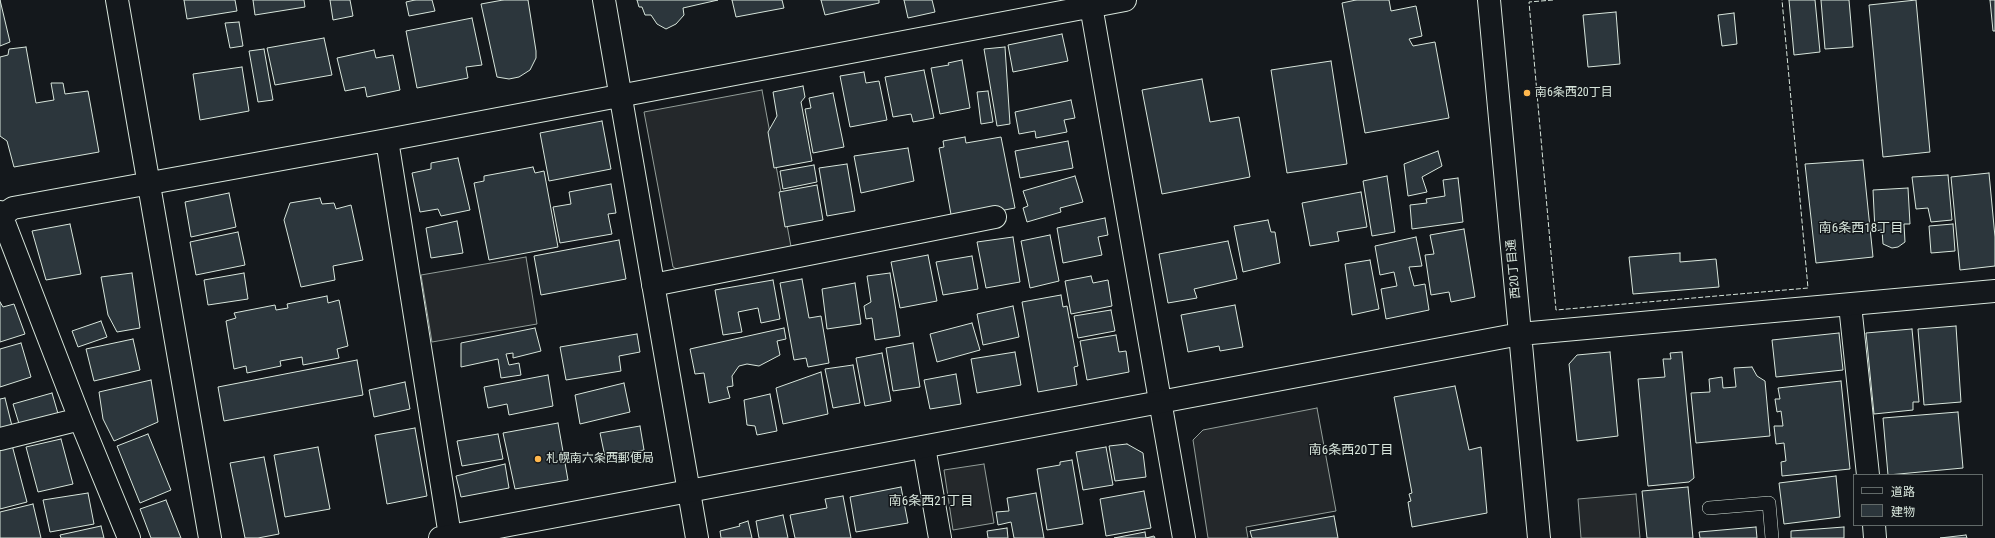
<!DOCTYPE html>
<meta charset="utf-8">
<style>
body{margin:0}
#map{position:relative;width:1995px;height:538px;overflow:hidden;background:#14181c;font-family:"Roboto Condensed","Noto Sans JP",sans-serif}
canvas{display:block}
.legend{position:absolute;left:1853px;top:474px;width:130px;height:52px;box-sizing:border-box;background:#14181c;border:1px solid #626a69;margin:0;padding:5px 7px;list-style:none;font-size:12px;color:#d8e6dc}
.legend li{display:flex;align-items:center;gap:8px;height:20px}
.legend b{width:20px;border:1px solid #626a69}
</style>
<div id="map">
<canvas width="1995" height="538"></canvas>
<ul class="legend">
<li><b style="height:5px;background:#14181c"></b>道路</li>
<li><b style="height:11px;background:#2c363c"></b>建物</li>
</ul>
</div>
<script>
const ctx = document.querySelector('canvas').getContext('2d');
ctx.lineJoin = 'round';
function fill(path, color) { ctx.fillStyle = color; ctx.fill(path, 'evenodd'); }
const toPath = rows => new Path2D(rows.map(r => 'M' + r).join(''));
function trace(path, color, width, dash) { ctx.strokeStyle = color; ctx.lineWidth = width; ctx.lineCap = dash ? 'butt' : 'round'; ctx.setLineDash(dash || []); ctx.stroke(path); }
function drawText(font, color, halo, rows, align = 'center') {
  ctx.font = font + ' "Roboto Condensed","Noto Sans JP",sans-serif'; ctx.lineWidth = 3; ctx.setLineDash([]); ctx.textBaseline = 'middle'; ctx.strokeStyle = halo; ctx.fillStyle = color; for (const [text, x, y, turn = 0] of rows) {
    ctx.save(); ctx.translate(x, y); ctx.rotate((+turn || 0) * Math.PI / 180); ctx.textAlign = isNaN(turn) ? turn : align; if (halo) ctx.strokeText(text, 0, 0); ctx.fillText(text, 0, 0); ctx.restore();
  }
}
const parking = toPath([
 [762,90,792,252,682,272,673,267,644,112,762,90],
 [526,257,537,324,432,342,421,275,526,257],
 [1317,408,1336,511,1246,527,1248,538,1208,538,1193,440,1203,430,1317,408],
 [984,464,994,523,953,530,944,470,984,464],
 [1636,494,1640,538,1581,538,1578,499,1636,494]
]);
const building = toPath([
 [0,0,10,42,0,46,0,0],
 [184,0,235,0,237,11,187,19,184,0],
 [253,0,304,0,305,7,255,15,253,0],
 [330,0,350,0,353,16,333,20,330,0],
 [415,0,432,0,435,11,409,16,406,2,415,0],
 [503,0,528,0,536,51,536,58,530,70,519,77,509,79,497,77,481,4,503,0],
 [637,0,718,0,683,8,684,15,676,24,666,29,657,24,651,15,645,15,642,7,639,7,637,0],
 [732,0,782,0,784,8,736,17,732,0],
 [821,0,879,0,879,3,825,15,821,0],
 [904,0,932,0,935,12,908,18,904,0],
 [1356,0,1389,0,1391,11,1416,6,1422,36,1409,39,1413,46,1435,42,1449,118,1365,133,1342,3,1356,0],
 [1789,0,1815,0,1820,52,1794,55,1789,0],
 [1821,0,1849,0,1853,47,1825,49,1821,0],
 [1916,0,1930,152,1883,157,1869,5,1916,0],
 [1990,0,1995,0,1995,31,1993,31,1990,0],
 [1616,12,1620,64,1588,67,1583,15,1616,12],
 [1734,13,1737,44,1722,46,1718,15,1734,13],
 [472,18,482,65,466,67,468,78,417,88,406,31,472,18],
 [239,22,243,46,230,48,225,23,239,22],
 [1062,34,1068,61,1013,72,1008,45,1062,34],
 [324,38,332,75,275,85,267,48,324,38],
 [26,47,36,103,54,100,51,83,63,83,65,94,88,91,99,152,14,167,7,141,0,136,0,57,8,55,9,49,26,47],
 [1005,47,1010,124,997,126,984,49,1005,47],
 [264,49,273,100,258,102,249,51,264,49],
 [374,50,376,58,393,55,400,90,367,97,365,87,345,91,337,58,374,50],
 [962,60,970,108,940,114,931,68,949,65,948,63,962,60],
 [1331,61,1347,164,1287,173,1271,70,1331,61],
 [242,67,249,111,200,120,193,74,242,67],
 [924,70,934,118,913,122,911,114,893,117,885,77,924,70],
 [864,72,866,83,879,81,887,120,850,127,840,76,864,72],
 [1202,79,1210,122,1239,117,1250,177,1162,194,1142,90,1202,79],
 [803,86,805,97,801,102,812,161,774,168,768,132,777,116,773,92,803,86],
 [988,91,993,122,981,124,977,92,988,91],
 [833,93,844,147,813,153,805,109,811,108,809,98,833,93],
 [1071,100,1075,118,1064,120,1067,132,1036,138,1035,131,1019,134,1015,112,1071,100],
 [602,121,611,169,549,181,540,133,602,121],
 [965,137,966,143,1001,137,1015,208,952,220,939,148,944,147,943,141,965,137],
 [1068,141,1073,168,1020,178,1015,151,1068,141],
 [908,148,914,181,861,193,854,156,908,148],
 [1438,151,1442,166,1422,177,1427,192,1408,196,1404,164,1438,151],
 [458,158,470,210,441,216,438,209,420,212,412,173,431,169,431,163,458,158],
 [1863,160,1873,257,1816,263,1805,164,1863,160],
 [847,164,855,211,827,216,819,168,847,164],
 [814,165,817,182,783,189,780,171,814,165],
 [533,167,535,173,544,171,558,247,489,260,474,183,484,181,484,176,533,167],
 [1989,173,1995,237,1995,266,1960,270,1951,177,1989,173],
 [1948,175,1952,220,1931,222,1928,208,1916,209,1912,177,1948,175],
 [1075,176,1083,202,1060,208,1061,212,1027,222,1023,208,1028,206,1023,191,1075,176],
 [1387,176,1395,232,1372,236,1363,181,1387,176],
 [1458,178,1463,222,1412,229,1410,205,1427,203,1426,199,1445,196,1443,180,1458,178],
 [611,184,616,213,608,214,612,234,560,243,553,207,571,204,569,192,611,184],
 [817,185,823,220,785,227,779,192,817,185],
 [1908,188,1910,224,1904,224,1905,242,1898,247,1892,248,1883,244,1882,230,1875,231,1873,190,1908,188],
 [1361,192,1367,227,1337,232,1339,241,1310,246,1302,203,1361,192],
 [229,193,236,227,191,237,185,202,229,193],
 [320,198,322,204,334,203,336,209,351,205,363,260,333,266,335,280,301,287,284,220,290,203,320,198],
 [1105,218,1108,235,1098,237,1102,255,1063,263,1057,228,1105,218],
 [1268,220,1271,232,1275,232,1280,263,1243,272,1234,226,1268,220],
 [457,221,463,253,431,258,426,228,457,221],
 [70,224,81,274,46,280,32,231,70,224],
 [1953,224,1955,251,1931,253,1929,226,1953,224],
 [1464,229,1475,297,1451,302,1449,292,1431,295,1425,255,1434,254,1430,235,1464,229],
 [238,232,245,265,196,275,190,242,238,232],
 [1050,235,1059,281,1030,288,1021,241,1050,235],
 [1013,237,1020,282,986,288,977,242,1013,237],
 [1416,237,1422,266,1409,267,1414,286,1425,284,1429,310,1386,319,1381,289,1397,286,1394,272,1380,275,1375,246,1416,237],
 [619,240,626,279,541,295,534,256,619,240],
 [1228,241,1237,279,1194,289,1197,298,1168,303,1159,254,1228,241],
 [1680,253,1680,262,1716,259,1719,287,1633,294,1629,257,1680,253],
 [928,255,937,301,900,308,891,262,928,255],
 [972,256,978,289,943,295,936,262,972,256],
 [1370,260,1379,309,1352,315,1345,264,1370,260],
 [132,273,140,328,117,332,108,315,101,277,132,273],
 [244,273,248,299,208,305,204,280,244,273],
 [890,273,900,336,875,340,872,318,866,319,864,306,871,302,867,276,890,273],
 [1091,276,1093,283,1108,280,1112,306,1071,314,1065,281,1091,276],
 [802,279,809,318,821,316,829,363,808,367,806,358,794,360,780,283,802,279],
 [773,280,780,319,761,323,758,308,738,312,742,332,723,335,715,290,773,280],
 [855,283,861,324,827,329,822,289,855,283],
 [1061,295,1063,307,1067,306,1078,366,1074,367,1077,385,1038,392,1022,302,1061,295],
 [327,296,328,303,339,300,348,346,337,349,339,358,303,365,302,357,280,361,281,366,247,373,246,366,234,369,226,321,236,318,234,313,275,305,276,310,288,308,287,304,327,296],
 [0,302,3,307,14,304,25,334,0,342,0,302],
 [1235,305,1243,347,1220,351,1219,346,1188,352,1181,315,1235,305],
 [1013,306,1019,337,983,345,977,314,1013,306],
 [1111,310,1115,331,1078,338,1074,316,1111,310],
 [101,321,107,337,78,347,72,331,101,321],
 [972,323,980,350,937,362,930,334,972,323],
 [1956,326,1961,402,1924,405,1918,329,1956,326],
 [535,328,541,351,513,358,513,353,506,354,509,365,519,363,521,375,501,378,498,359,461,367,461,343,535,328],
 [784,328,786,339,777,341,780,355,759,366,747,364,739,366,732,376,733,386,727,387,730,398,709,403,704,373,695,374,690,349,784,328],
 [1912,329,1919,402,1913,402,1913,410,1874,414,1866,333,1912,329],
 [1839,333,1843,370,1776,377,1772,340,1839,333],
 [637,334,640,352,619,356,621,371,566,380,560,347,637,334],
 [1116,335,1119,352,1126,351,1129,372,1087,380,1080,341,1116,335],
 [133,339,140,370,94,381,86,349,133,339],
 [21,343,31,377,0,387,0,349,21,343],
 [913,343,920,387,893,391,886,348,913,343],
 [1015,352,1021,385,977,393,971,359,1015,352],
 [1610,352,1618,436,1577,441,1569,364,1577,355,1610,352],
 [1682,352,1694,478,1689,482,1648,486,1638,379,1665,377,1663,359,1671,359,1670,353,1682,352],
 [882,353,891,401,865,406,856,358,882,353],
 [357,360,363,395,224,421,218,387,357,360],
 [853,365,860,403,833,408,825,369,853,365],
 [1752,367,1757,376,1765,381,1770,436,1696,443,1691,393,1710,392,1709,379,1722,377,1723,388,1736,387,1734,368,1752,367],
 [821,372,828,414,783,424,776,388,821,372],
 [956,374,961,404,930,409,924,380,956,374],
 [548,375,553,406,509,415,507,404,488,408,484,387,548,375],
 [151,380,158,422,114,441,103,419,99,392,151,380],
 [1841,381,1850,469,1782,476,1781,462,1786,461,1784,443,1776,444,1774,426,1783,426,1781,411,1777,412,1775,399,1780,399,1778,388,1841,381],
 [405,382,410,409,374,417,369,390,405,382],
 [624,383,630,412,580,424,575,395,624,383],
 [1455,386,1469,450,1481,447,1487,513,1412,527,1408,502,1411,501,1409,494,1412,493,1394,397,1455,386],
 [52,393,59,417,20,427,13,404,52,393],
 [770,394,777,431,757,435,755,426,747,425,744,400,770,394],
 [5,398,12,426,0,429,0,399,5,398],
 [1958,412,1963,468,1888,475,1883,418,1958,412],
 [558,423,568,480,515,489,503,433,558,423],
 [640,426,644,450,605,457,600,433,640,426],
 [415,428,427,496,387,504,375,435,415,428],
 [148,434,171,490,140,503,117,446,148,434],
 [498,434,503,459,462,466,457,441,498,434],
 [61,439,73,484,38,492,26,447,61,439],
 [1127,444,1143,453,1146,477,1115,481,1109,446,1127,444],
 [12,445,27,502,0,509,0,448,12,445],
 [318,447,330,509,285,517,274,455,318,447],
 [1106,447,1113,485,1083,490,1076,452,1106,447],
 [264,457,279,534,258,538,245,538,230,463,264,457],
 [1072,460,1083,524,1047,530,1037,469,1060,465,1060,462,1072,460],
 [505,464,509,488,461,497,456,476,505,464],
 [1836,476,1840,517,1784,524,1779,483,1836,476],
 [901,487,908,523,856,532,850,497,901,487],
 [1688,487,1693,538,1647,538,1642,491,1688,487],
 [1144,491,1151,528,1106,536,1100,499,1144,491],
 [88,493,94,524,50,532,43,500,88,493],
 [1036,493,1044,538,1014,538,1011,522,998,525,996,512,1009,511,1007,498,1036,493],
 [843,496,851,538,795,538,790,515,827,508,825,499,843,496],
 [166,500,181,538,151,538,140,509,166,500],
 [33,504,41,538,0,538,0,512,33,504],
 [783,515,788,538,759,538,756,521,783,515],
 [1334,516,1338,538,1252,538,1250,531,1334,516],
 [748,521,752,538,721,538,720,531,740,526,739,524,748,521],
 [101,526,104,538,61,538,60,535,101,526],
 [1756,527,1757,538,1700,538,1699,532,1756,527],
 [1844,527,1844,538,1791,538,1791,531,1844,527],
 [1007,528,1008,538,988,538,987,531,1007,528],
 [1145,532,1146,538,1154,536,1155,538,1114,538,1145,532],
 [1966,535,1967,538,1940,538,1966,535]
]);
const lane = toPath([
 [1709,508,1769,503,1772,538]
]);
const street = toPath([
 [117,0,210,538],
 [604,0,697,538],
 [1090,0,1184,538],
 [387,140,450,536],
 [0,212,80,419,129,538],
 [0,217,13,208,387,140,1125,0],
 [653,285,995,217],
 [1850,305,1868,475],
 [0,439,80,419],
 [924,447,940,538],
 [1874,525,1875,538]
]);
const secondary = toPath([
 [1489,0,1539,538],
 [440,538,1520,334,1995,291]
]);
const fence = toPath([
 [1553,0,1529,2,1556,310,1808,288,1782,0]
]);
const markers = [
 [1527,93,4,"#ffb74d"],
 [538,459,4,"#ffb74d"]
];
const poiNames = [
 ["南6条西20丁目",1535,93],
 ["札幌南六条西郵便局",546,459]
];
const streetNames = [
 ["西20丁目通",1514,269,-95]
];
const neighbourhoodNames = [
 ["南6条西18丁目",1861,229],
 ["南6条西20丁目",1351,451],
 ["南6条西21丁目",931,502]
];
fill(parking, '#24282b');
trace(parking, '#939e99', 1);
fill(building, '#2c363c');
trace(building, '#d8e6dc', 1);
trace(lane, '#d8e6dc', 14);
trace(street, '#d8e6dc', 24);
trace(secondary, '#d8e6dc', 24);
trace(lane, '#14181c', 13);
trace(street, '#14181c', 22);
trace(secondary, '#14181c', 22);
trace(fence, '#d8e6dc', 1, [5, 2]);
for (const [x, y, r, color] of markers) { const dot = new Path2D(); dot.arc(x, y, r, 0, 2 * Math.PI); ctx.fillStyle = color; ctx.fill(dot); trace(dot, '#14181c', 1.5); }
drawText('12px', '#d8e6dc', '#14181c', poiNames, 'left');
drawText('12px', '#d8e6dc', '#14181c', streetNames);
drawText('13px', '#d8e6dc', '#14181c', neighbourhoodNames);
</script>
